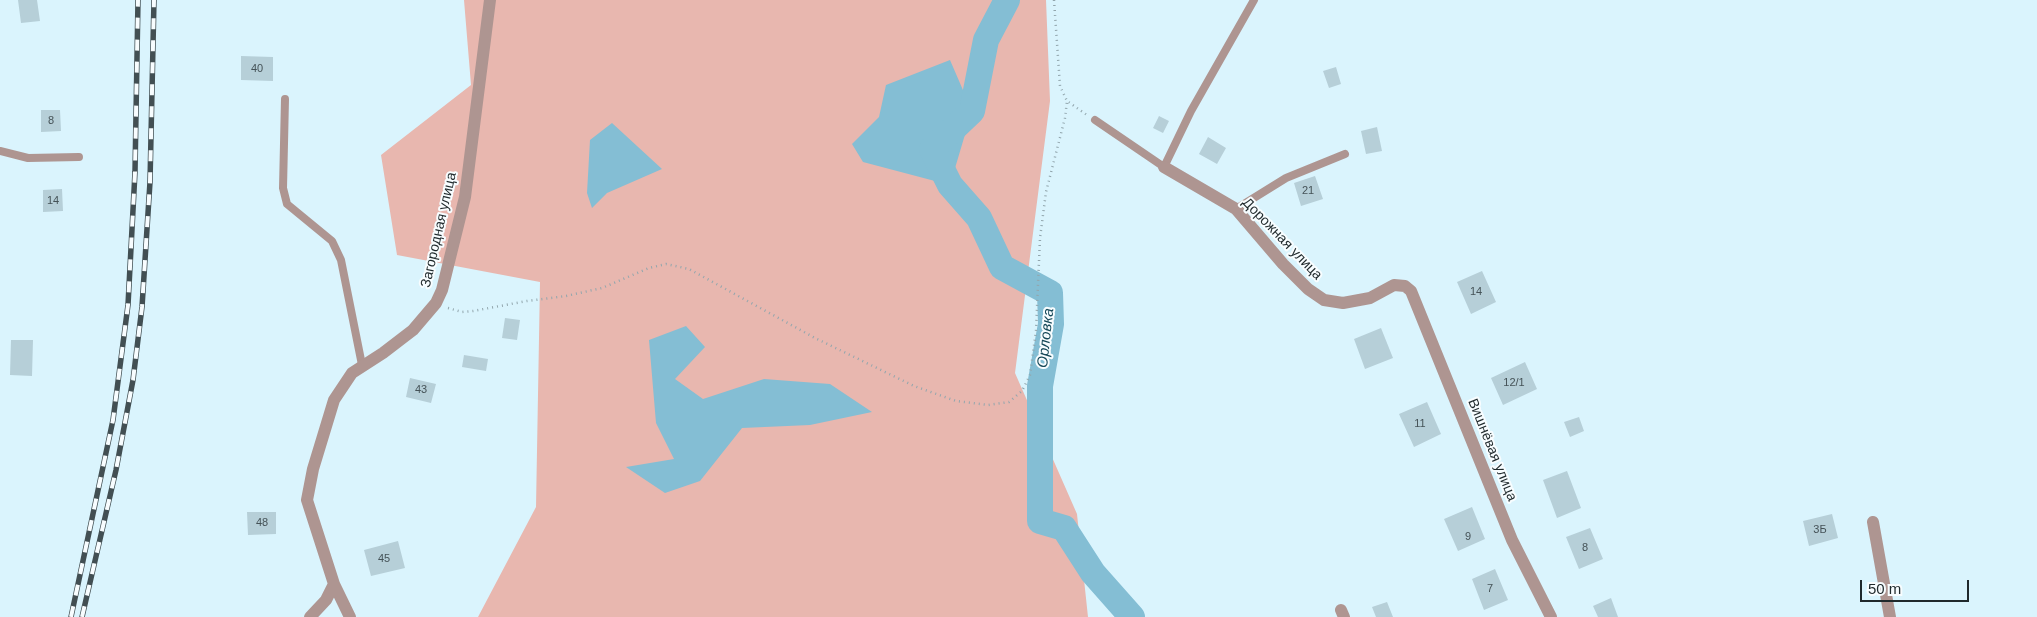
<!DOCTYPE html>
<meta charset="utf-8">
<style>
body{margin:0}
#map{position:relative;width:2037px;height:617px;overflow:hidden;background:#daf4fd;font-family:Arial,sans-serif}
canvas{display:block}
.scale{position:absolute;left:1860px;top:580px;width:109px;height:22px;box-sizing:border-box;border:2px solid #1f292c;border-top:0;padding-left:6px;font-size:15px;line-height:18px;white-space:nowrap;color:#1f292c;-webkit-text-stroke:4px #f8fdff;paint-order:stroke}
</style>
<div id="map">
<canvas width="2037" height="617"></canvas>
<div class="scale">50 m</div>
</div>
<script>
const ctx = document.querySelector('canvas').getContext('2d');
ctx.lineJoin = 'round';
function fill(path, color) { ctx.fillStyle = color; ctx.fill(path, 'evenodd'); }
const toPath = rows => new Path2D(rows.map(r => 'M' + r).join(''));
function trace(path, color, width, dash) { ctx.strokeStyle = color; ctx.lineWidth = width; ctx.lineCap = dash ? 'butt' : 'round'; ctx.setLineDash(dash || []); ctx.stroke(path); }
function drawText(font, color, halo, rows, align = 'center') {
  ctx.font = font + ' Arial,sans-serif'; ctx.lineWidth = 4; ctx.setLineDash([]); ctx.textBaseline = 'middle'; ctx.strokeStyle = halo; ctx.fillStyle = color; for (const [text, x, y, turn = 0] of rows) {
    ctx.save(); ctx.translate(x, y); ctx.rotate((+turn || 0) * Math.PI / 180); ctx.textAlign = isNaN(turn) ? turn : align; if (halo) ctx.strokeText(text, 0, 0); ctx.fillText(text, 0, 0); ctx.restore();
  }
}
const green = toPath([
 [464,0,1046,0,1050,101,1015,373,1077,514,1088,617,478,617,536,507,540,282,397,255,381,155,471,85]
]);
const water = toPath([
 [950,60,972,111,950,185,863,162,852,144,879,117,886,85],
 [612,123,662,169,607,193,592,208,587,193,590,140],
 [686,326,705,347,675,379,703,399,764,379,830,384,872,412,810,425,742,428,700,481,665,493,626,467,674,459,656,423,649,340]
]);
const river = toPath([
 [1007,0,986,40,972,111,932,149,950,185,979,218,1002,267,1050,293,1051,324,1040,386,1040,521,1064,528,1093,573,1132,617]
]);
const building = toPath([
 [18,0,37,0,40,21,21,23],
 [241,56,273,57,273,81,241,80],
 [1336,67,1341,84,1329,88,1323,71],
 [41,110,60,110,61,131,41,132],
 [1159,116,1169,121,1163,133,1153,128],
 [1377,127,1382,151,1366,154,1361,131],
 [1208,137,1226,148,1217,164,1199,154],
 [1315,176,1323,199,1301,206,1294,183],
 [62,189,63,211,43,212,43,190],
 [1482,271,1496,302,1471,314,1457,282],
 [505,318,520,320,517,340,502,338],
 [1381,328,1393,358,1365,369,1354,339],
 [11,340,33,340,32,376,10,375],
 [464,355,488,359,486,371,462,367],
 [1525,362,1537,389,1503,405,1491,378],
 [410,378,436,384,431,403,406,397],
 [1427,402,1441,434,1414,447,1399,414],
 [1579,417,1584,431,1570,437,1564,422],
 [1567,471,1581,508,1557,518,1543,480],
 [1472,507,1485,539,1458,551,1444,519],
 [247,512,276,512,276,534,248,535],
 [1832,514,1838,538,1809,546,1803,521],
 [1590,528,1603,559,1579,569,1566,537],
 [398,541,405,568,371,576,364,550],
 [1495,569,1508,600,1484,610,1472,579],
 [1611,598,1618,617,1598,617,1593,606],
 [1387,602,1393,617,1376,617,1372,607]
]);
const path = toPath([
 [1054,0,1060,86,1067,101],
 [448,308,462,312,473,311,527,301,566,296,602,288,649,268,666,264,689,269,815,338,914,386,956,401,988,405,1009,402,1022,391,1030,375,1036,331,1040,238,1046,192,1065,118,1067,101,1087,115]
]);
const service = toPath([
 [285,99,283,188,287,204,332,241,341,260,362,365],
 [1095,120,1164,167,1191,111,1254,0],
 [0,151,28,158,79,157],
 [1236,209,1286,178,1345,154]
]);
const minor = toPath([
 [1164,167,1236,209,1283,264,1308,289,1324,300,1343,303,1370,298,1394,285,1405,286,1411,291,1512,540,1551,617],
 [1873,522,1890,617],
 [334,584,350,617],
 [1341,610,1344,617],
 [310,617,326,600,334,584,307,500,313,469,334,400,352,373,383,353,413,330,436,303,442,290,465,197,490,0]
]);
const rail = toPath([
 [71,617,113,420,128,305,135,172,138,0],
 [82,617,116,470,133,380,142,307,150,182,154,0]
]);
const numberNames = [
 ["40",257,69],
 ["8",51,121],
 ["21",1308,191],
 ["14",53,201],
 ["14",1476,292],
 ["12/1",1514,383],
 ["43",421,390],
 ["11",1420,424],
 ["48",262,523],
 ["3Б",1820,530],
 ["9",1468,537],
 ["8",1585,548],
 ["45",384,559],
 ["7",1490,589]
];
const streetNames = [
 ["Загородная улица",439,230,-77],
 ["Дорожная улица",1282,239,46],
 ["Вишнёвая улица",1492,450,68]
];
const waterNames = [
 ["Орловка",1046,338,-84]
];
fill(green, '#e8b7af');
fill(water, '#84bed4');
trace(river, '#84bed4', 26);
fill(building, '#b6cfd8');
trace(path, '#92a6ad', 2.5, [1, 4]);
trace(service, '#ae9591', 8);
trace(minor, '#ae9591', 12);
trace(rail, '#424f53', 5.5);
trace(rail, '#f8fdff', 4, [11]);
drawText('11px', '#455257', null, numberNames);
drawText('14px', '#1f292c', '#f8fdff', streetNames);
drawText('italic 15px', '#174959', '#f8fdff', waterNames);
</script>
